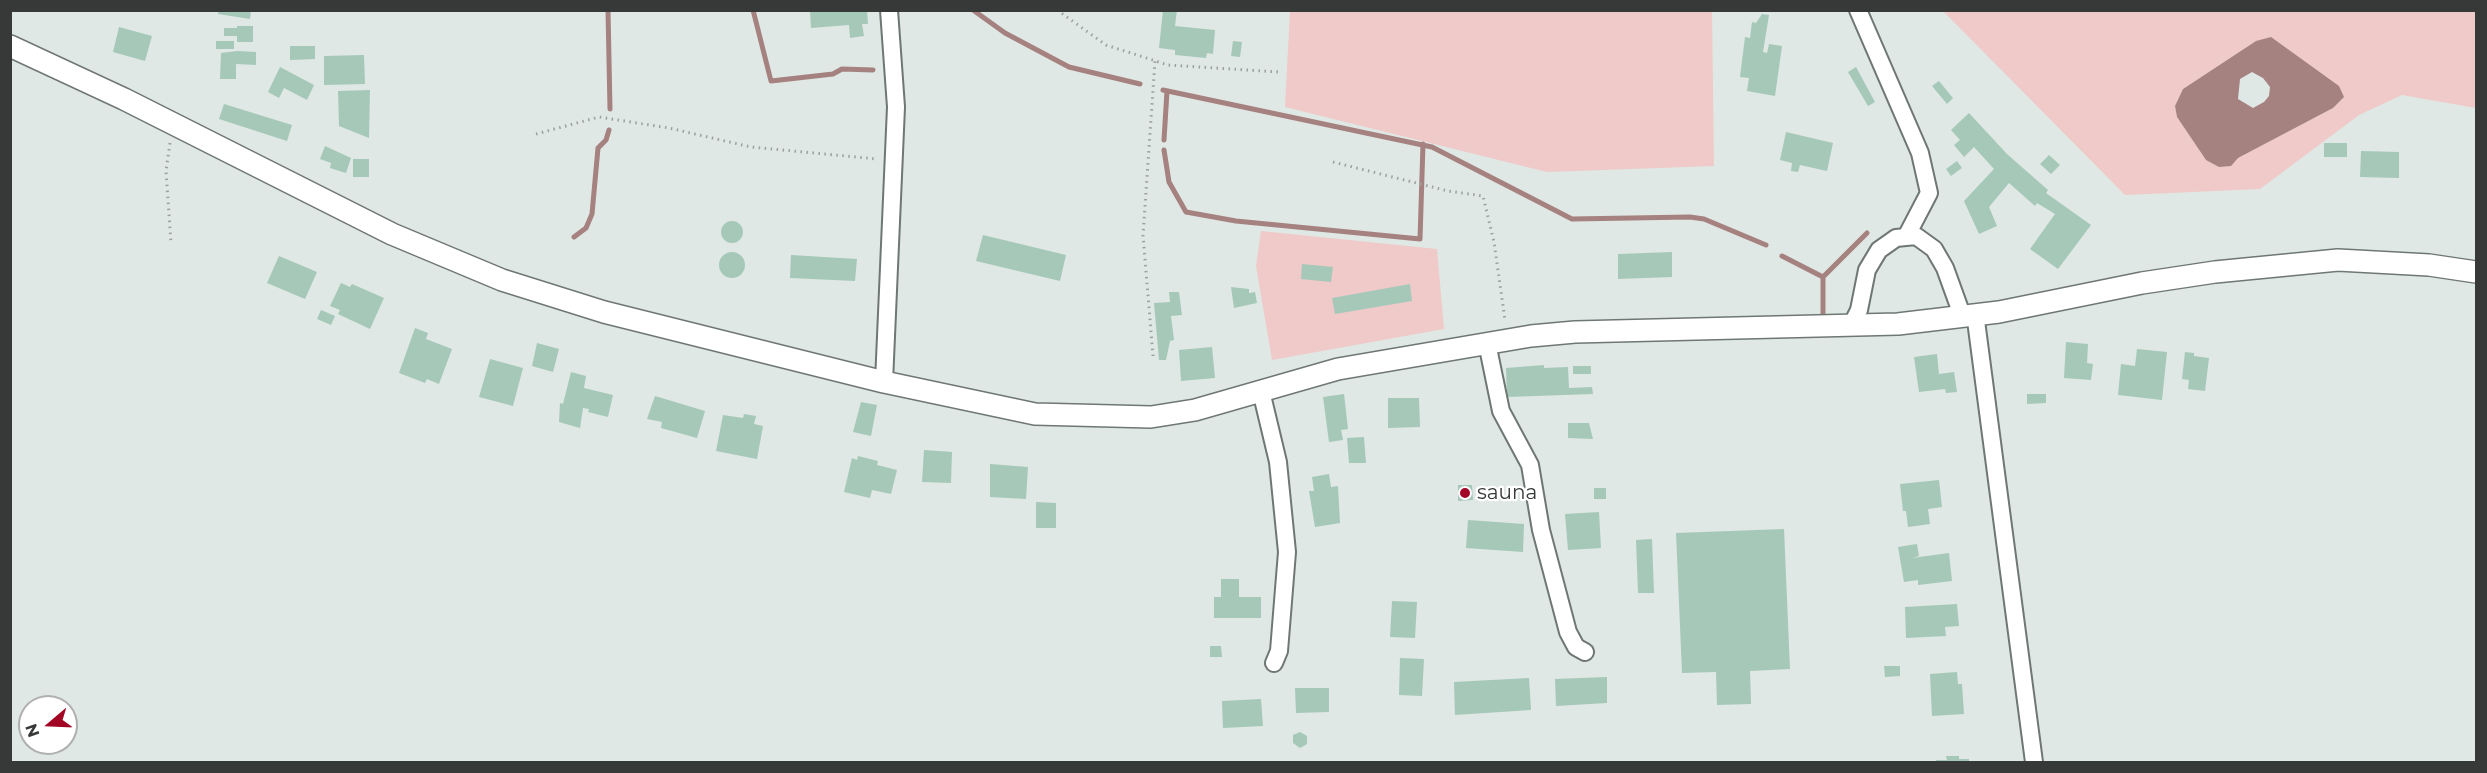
<!DOCTYPE html>
<style>
body{margin:0}
#map{position:relative;width:2487px;height:773px;overflow:hidden;background:#dfe8e4;font-family:Montserrat,sans-serif}
canvas{display:block}
.frame{position:absolute;inset:0;border:12px solid #363938;pointer-events:none}
.north{position:absolute;left:18px;top:695px;width:60px;height:60px;box-sizing:border-box;background:#fff;border:2px solid #afb0af;border-radius:50%;rotate:251deg;font-size:16px;font-weight:700;line-height:24px;text-align:center;color:#363938}
.north::after{content:'';display:block;margin:auto;width:21px;height:27px;background:#a30625;clip-path:polygon(50% 0,100% 100%,50% 72%,0 100%)}
</style>
<div id="map">
<canvas width="2487" height="773"></canvas>
<div class="frame"></div>
<div class="north">N</div>
</div>
<script>
const ctx = document.querySelector('canvas').getContext('2d');
ctx.lineJoin = 'round';
function fill(path, color) { ctx.fillStyle = color; ctx.fill(path, 'evenodd'); }
const toPath = rows => new Path2D(rows.map(r => 'M' + r).join(''));
function trace(path, color, width, dash) { ctx.strokeStyle = color; ctx.lineWidth = width; ctx.lineCap = dash ? 'butt' : 'round'; ctx.setLineDash(dash || []); ctx.stroke(path); }
function drawText(font, color, halo, rows, align = 'center') {
  ctx.font = font + ' Montserrat,sans-serif'; ctx.lineWidth = 4.5; ctx.setLineDash([]); ctx.textBaseline = 'middle'; ctx.strokeStyle = halo; ctx.fillStyle = color; for (const [text, x, y, turn = 0] of rows) {
    ctx.save(); ctx.translate(x, y); ctx.rotate((+turn || 0) * Math.PI / 180); ctx.textAlign = isNaN(turn) ? turn : align; if (halo) ctx.strokeText(text, 0, 0); ctx.fillText(text, 0, 0); ctx.restore();
  }
}
const green = toPath([
 [1290,11,1712,11,1714,166,1547,172,1285,107],
 [1943,11,2476,11,2476,108,2402,95,2359,115,2260,189,2125,195],
 [2256,41,2344,97,2333,108,2238,158,2206,160,2177,117,2175,106,2183,89],
 [1261,231,1437,249,1444,329,1272,360,1256,266]
]);
const water = toPath([
 [2271,37,2339,86,2344,97,2333,108,2238,158,2231,166,2219,167,2206,160,2177,117,2175,106,2183,89,2256,41],
 [2252,72,2263,78,2270,87,2269,96,2264,102,2253,108,2238,99,2240,79]
]);
const stream = toPath([
 [608,10,610,109],
 [753,10,771,81,833,74,842,69,873,70],
 [973,10,1005,33,1069,67,1140,84],
 [1163,90,1432,147,1572,219,1690,217,1704,219,1766,245],
 [1164,140,1167,91],
 [1164,150,1169,182,1186,212,1236,221,1420,239,1423,144],
 [574,237,586,228,592,214,598,148,606,140,609,130],
 [1782,256,1823,277,1867,233],
 [1823,277,1823,314]
]);
const building = toPath([
 [219,10,251,10,250,19,218,14],
 [810,10,867,10,868,24,862,24,864,36,850,38,849,25,811,28],
 [1163,10,1177,10,1175,26,1215,30,1213,54,1207,53,1206,58,1175,55,1175,50,1159,48],
 [1762,14,1769,15,1763,52,1767,53,1769,44,1782,46,1775,96,1747,91,1749,78,1740,77,1745,37,1750,38,1752,22,1756,23],
 [237,26,253,26,253,42,237,42,237,36,224,36,224,28,237,28],
 [119,27,152,36,145,61,113,52],
 [216,41,234,41,234,49,216,49],
 [1233,41,1242,42,1240,57,1231,56],
 [290,46,315,46,315,59,290,60],
 [237,51,256,52,256,65,236,64,236,79,220,79,221,53],
 [364,55,365,84,324,85,324,56],
 [280,67,314,85,307,100,284,88,279,98,268,92],
 [1856,67,1875,102,1868,106,1848,72],
 [1939,81,1953,98,1947,104,1932,86],
 [370,90,369,138,339,126,338,91],
 [224,104,292,125,287,141,219,119],
 [1969,113,2007,154,2048,190,2046,193,2091,225,2058,269,2030,249,2055,214,2037,203,2035,206,2009,183,1989,207,1997,226,1979,234,1964,201,1994,169,1974,147,1964,157,1954,145,1960,140,1951,130],
 [1786,132,1833,143,1827,171,1800,165,1798,172,1791,171,1792,163,1780,160],
 [2324,143,2347,143,2347,157,2324,157],
 [325,146,351,158,346,173,330,168,331,163,320,159],
 [2361,151,2399,152,2399,178,2360,177],
 [2049,155,2060,165,2051,174,2040,164],
 [353,159,369,159,369,177,353,177],
 [1957,161,1962,168,1951,176,1946,169],
 '721 232a11 11 0 1 1 22 0a11 11 0 1 1-22 0Z',
 [983,235,1066,255,1060,281,976,261],
 '719 265a13 13 0 1 1 26 0a13 13 0 1 1-26 0Z',
 [1672,252,1672,277,1618,279,1618,254],
 [791,255,857,259,855,281,790,278],
 [279,256,317,272,305,299,267,283],
 [1302,264,1333,267,1331,282,1301,279],
 [341,283,350,287,352,284,384,298,370,329,338,314,340,310,330,306],
 [1410,284,1412,301,1335,314,1332,298],
 [1231,287,1249,289,1249,293,1255,292,1257,303,1234,308],
 [1169,292,1179,292,1182,315,1171,316,1174,340,1170,341,1166,360,1159,360,1154,303,1170,302],
 [321,310,335,316,331,325,317,319],
 [415,328,428,333,426,339,452,349,439,384,427,379,425,383,399,373],
 [2066,342,2088,344,2087,363,2093,364,2091,380,2064,378],
 [537,343,559,349,553,372,532,366],
 [1212,347,1215,378,1181,381,1179,350],
 [2137,349,2167,352,2162,400,2118,395,2121,364,2135,366],
 [2185,352,2194,353,2194,356,2209,358,2205,391,2188,389,2189,380,2182,379],
 [1937,354,1939,374,1954,372,1957,392,1946,393,1945,389,1919,392,1914,357],
 [490,359,523,368,513,406,479,397],
 [1544,365,1544,368,1568,367,1569,388,1592,387,1593,394,1507,397,1506,368],
 [1573,366,1591,366,1591,374,1573,374],
 [571,372,586,376,584,388,613,395,608,417,588,412,589,409,583,408,580,428,559,422,560,403,563,404],
 [1344,394,1348,429,1341,430,1343,440,1329,442,1323,397],
 [2027,394,2046,394,2046,403,2027,404],
 [655,396,705,411,697,438,661,428,662,422,647,419],
 [1388,398,1419,398,1420,427,1388,428],
 [861,402,877,405,871,436,853,432],
 [744,414,756,416,754,424,763,426,757,459,716,451,723,415,743,418],
 [1568,423,1589,423,1593,439,1568,438],
 [1364,437,1366,463,1349,463,1347,438],
 [924,450,952,452,951,483,922,482],
 [858,456,878,461,877,465,897,470,891,494,872,490,870,498,844,492,852,458,857,460],
 [990,464,1028,467,1026,499,990,497],
 [1329,474,1331,487,1338,486,1340,523,1315,527,1309,491,1314,491,1312,477],
 [1939,480,1942,507,1928,509,1930,524,1908,527,1906,511,1903,511,1900,484],
 [1458,485,1472,485,1473,500,1458,501],
 [1594,488,1606,488,1606,499,1594,499],
 [1036,502,1056,503,1056,528,1036,528],
 [1599,512,1601,548,1568,550,1565,514],
 [1468,520,1524,524,1523,552,1466,548],
 [1784,529,1790,669,1750,671,1751,704,1717,705,1716,672,1682,673,1676,533],
 [1652,539,1654,593,1638,593,1636,540],
 [1917,544,1919,556,1912,558,1949,553,1952,581,1918,585,1918,580,1904,582,1898,547],
 [1221,579,1239,579,1239,597,1261,597,1261,618,1214,618,1214,597,1221,597],
 [1392,601,1417,602,1415,638,1390,637],
 [1957,604,1959,626,1945,627,1946,636,1906,638,1905,607],
 [1210,646,1221,646,1222,657,1210,657],
 [1400,658,1424,659,1422,696,1399,695],
 [1884,666,1900,666,1900,676,1885,677],
 [1957,672,1958,684,1962,684,1964,714,1932,716,1930,674],
 [1607,677,1607,703,1556,706,1555,679],
 [1529,678,1531,710,1455,715,1454,682],
 [1295,688,1329,688,1329,712,1296,713],
 [1261,699,1263,726,1223,728,1222,701],
 [1300,732,1307,736,1307,744,1300,748,1293,743,1293,735],
 [1946,756,1959,756,1959,759,1969,759,1969,762,1936,762,1936,760,1947,760]
]);
const path = toPath([
 [1057,10,1106,45,1168,65,1279,72],
 [536,134,599,117,669,128,751,147,877,159],
 [170,143,166,171,171,243],
 [1333,162,1448,191,1483,196,1494,242,1505,320],
 [1153,356,1143,235,1155,61]
]);
const minor = toPath([
 [1858,10,1920,153,1929,193,1906,237],
 [1975,313,2034,762],
 [1851,326,1859,310,1867,270,1879,250,1896,238,1916,236,1934,249,1945,268,1962,315],
 [1487,343,1501,411,1530,465,1541,530,1568,632,1576,647,1585,652],
 [884,382,896,107,889,10],
 [1261,391,1278,462,1287,552,1279,651,1274,663]
]);
const tertiary = toPath([
 [10,46,124,99,392,234,502,280,604,312,884,382,1035,414,1151,417,1195,410,1338,369,1531,336,1575,332,1898,324,1999,312,2142,283,2215,272,2338,260,2429,265,2476,272]
]);
const markers = [
 [1465,493,6,"#a30625"]
];
const poiNames = [
 ["sauna",1477,493]
];
fill(green, '#efcac8');
fill(water, '#a58180');
trace(stream, '#a58180', 5);
fill(building, '#a5c8b9');
trace(minor, '#6f7773', 20);
trace(tertiary, '#6f7773', 24);
trace(path, '#9aa19e', 3, [1.5, 4.5]);
trace(minor, '#fff', 16);
trace(tertiary, '#fff', 21);
for (const [x, y, r, color] of markers) { const dot = new Path2D(); dot.arc(x, y, r, 0, 2 * Math.PI); ctx.fillStyle = color; ctx.fill(dot); trace(dot, '#fff', 2); }
drawText('20px', '#363938', '#fff', poiNames, 'left');
</script>
